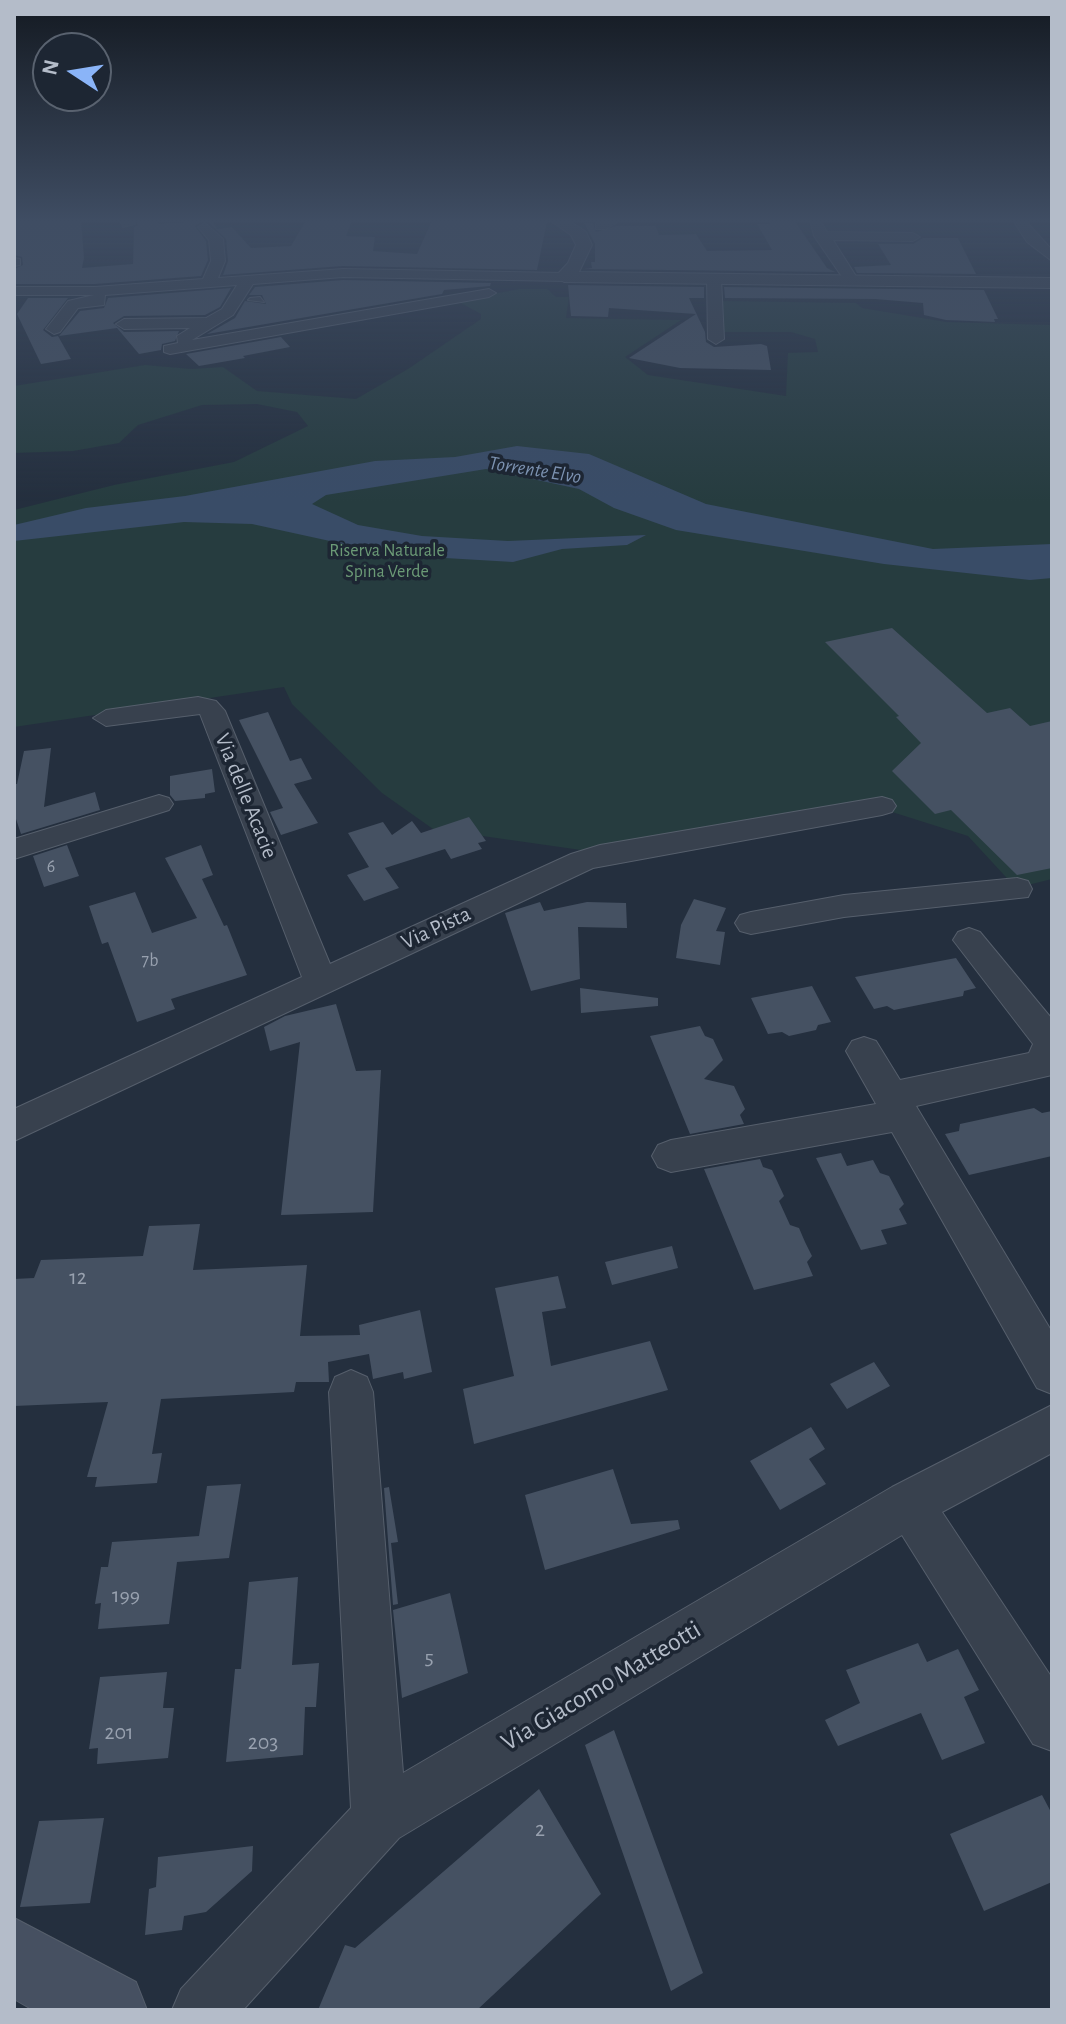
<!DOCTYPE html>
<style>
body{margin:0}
#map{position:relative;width:1066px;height:2024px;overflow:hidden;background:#242f3e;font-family:"Alegreya Sans",sans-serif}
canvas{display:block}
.frame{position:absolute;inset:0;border:16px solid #b4bcc9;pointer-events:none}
.north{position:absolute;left:32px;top:32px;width:80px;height:80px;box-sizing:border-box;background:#1d2633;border:2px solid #59626f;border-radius:50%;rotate:282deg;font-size:22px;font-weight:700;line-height:32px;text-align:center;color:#b4bcc9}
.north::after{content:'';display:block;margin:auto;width:28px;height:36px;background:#8ab4f8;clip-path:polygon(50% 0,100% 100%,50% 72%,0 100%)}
</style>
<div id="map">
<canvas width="1066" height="2024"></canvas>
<div class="frame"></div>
<div class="north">N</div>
</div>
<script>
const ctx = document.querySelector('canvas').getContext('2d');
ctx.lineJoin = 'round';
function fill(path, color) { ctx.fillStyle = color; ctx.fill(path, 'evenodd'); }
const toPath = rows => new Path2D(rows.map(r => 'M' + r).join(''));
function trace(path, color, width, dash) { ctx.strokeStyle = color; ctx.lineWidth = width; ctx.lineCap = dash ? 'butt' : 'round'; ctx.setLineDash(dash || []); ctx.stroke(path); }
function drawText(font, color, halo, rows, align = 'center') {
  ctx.font = font + ' "Alegreya Sans",sans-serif'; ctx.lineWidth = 7; ctx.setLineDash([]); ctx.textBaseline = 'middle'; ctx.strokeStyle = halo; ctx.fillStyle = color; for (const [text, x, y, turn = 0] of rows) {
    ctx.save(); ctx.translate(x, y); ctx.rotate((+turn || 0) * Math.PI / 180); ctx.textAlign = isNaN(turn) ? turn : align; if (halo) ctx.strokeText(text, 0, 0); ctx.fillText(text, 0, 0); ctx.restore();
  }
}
const green = toPath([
 [519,289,547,289,556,297,569,297,566,318,681,320,625,357,648,375,786,396,788,353,818,352,815,339,791,332,720,332,722,301,856,303,862,308,946,322,1052,325,1052,879,1016,888,968,836,873,806,588,851,433,829,382,793,292,704,284,687,14,727,14,510,114,485,234,462,308,426,297,412,257,404,202,405,138,425,119,443,73,451,14,453,14,386,145,365,191,369,223,367,257,391,356,399,408,369,481,319,481,314,457,301]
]);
const water = toPath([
 [517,446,589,454,706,504,933,549,1052,544,1052,578,1030,580,884,564,676,530,614,508,579,489,486,469,326,495,312,504,358,525,422,536,508,541,646,535,627,545,562,549,513,562,394,555,252,524,184,522,14,541,14,525,86,508,185,496,375,461,455,457]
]);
const building = toPath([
 [14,219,81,219,84,258,82,268,133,264,134,227,138,225,135,219,158,219,159,224,202,221,195,226,206,241,208,260,201,276,95,284,14,284,14,269,23,265,22,257,14,255],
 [306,220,352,221,346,236,375,237,373,251,417,254,432,220,547,222,537,270,343,266,223,275,228,261,226,239,207,221,212,221,217,229,232,227,251,248,291,246],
 [768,220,794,220,827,268,835,272,584,269,592,268,591,262,595,262,595,244,584,223,593,223,596,232,616,226,656,226,659,235,696,234,707,251,772,250,757,224,770,224],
 [923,238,958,238,976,274,857,273,854,267,891,265,878,244,913,244],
 [343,280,491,283,490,286,444,290,442,294,207,334,235,318,245,301,266,304,262,295,249,295,255,287],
 [568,285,704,287,704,298,689,298,705,332,706,342,714,347,761,344,767,346,771,370,680,368,629,358,696,314,609,308,608,317,571,316],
 [724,287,984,290,998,319,994,319,995,322,946,320,924,315,923,303,875,299,725,298],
 [231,288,220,307,205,315,124,316,113,323,124,332,179,331,175,341,162,344,161,350,139,354,117,328,59,336,80,311,104,308,108,298],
 [28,298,68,298,43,330,52,337,58,336,71,359,41,364,17,314],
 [281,337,290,347,243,356,245,358,199,366,186,354],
 [892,628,987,713,1010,708,1030,726,1052,721,1052,868,1017,875,951,810,935,814,892,771,921,743,896,717,899,716,825,642],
 [268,712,290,761,301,758,312,779,294,784,318,823,281,835,270,812,283,808,239,720],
 [51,748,44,807,95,792,100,810,21,834,14,813,14,784,17,784,24,751],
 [212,769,215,792,205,794,205,798,175,801,170,795,170,776],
 [469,817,486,841,478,843,482,849,451,859,445,849,385,868,399,888,364,901,347,875,369,867,348,833,383,822,392,835,412,821,421,833],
 [67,845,79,876,44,887,33,856],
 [201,845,213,875,202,879,224,926,227,925,247,975,171,999,175,1009,137,1022,108,942,102,944,89,906,135,892,152,933,197,918,165,858],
 [694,899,726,908,716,931,725,932,720,965,676,958,681,925],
 [540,902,544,911,587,902,626,903,627,928,578,927,580,979,531,991,505,913],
 [956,958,976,988,964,991,963,996,894,1010,887,1006,874,1009,855,977],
 [812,986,831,1022,818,1025,816,1030,789,1036,782,1032,768,1034,751,998],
 [580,988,658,998,658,1006,581,1013],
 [336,1004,356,1071,381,1070,373,1212,281,1215,300,1042,270,1051,264,1027,285,1016],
 [700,1026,705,1036,713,1039,723,1060,704,1079,734,1086,745,1109,740,1115,744,1124,690,1134,650,1036],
 [1034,1108,1042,1113,1052,1111,1052,1156,969,1175,945,1134,959,1131,960,1124],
 [841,1153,847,1166,873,1160,880,1173,889,1176,904,1204,899,1209,907,1224,881,1230,887,1244,861,1250,816,1158],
 [760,1159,763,1167,772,1170,784,1196,779,1201,790,1225,799,1228,805,1242,812,1256,807,1262,813,1276,754,1290,704,1169],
 [200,1224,193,1270,307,1265,300,1336,360,1335,359,1325,420,1310,432,1372,404,1379,403,1372,373,1379,369,1354,328,1362,329,1382,296,1382,294,1392,161,1399,152,1454,162,1453,157,1483,95,1487,97,1477,87,1477,108,1402,14,1406,14,1279,34,1278,41,1260,143,1256,149,1226],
 [672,1246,678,1268,612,1285,605,1262],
 [558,1276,566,1308,542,1312,551,1366,650,1341,668,1390,474,1444,463,1389,514,1376,495,1288],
 [874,1362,890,1386,847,1409,830,1384],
 [811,1427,825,1449,809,1459,826,1484,780,1510,750,1461],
 [613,1469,631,1524,678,1520,680,1529,545,1570,525,1495],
 [241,1484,229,1558,177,1562,169,1624,98,1629,101,1603,95,1604,101,1567,108,1567,112,1542,199,1536,207,1486],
 [389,1487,398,1542,391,1543,398,1604,393,1605,384,1488],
 [298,1577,292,1665,319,1663,316,1707,305,1707,303,1755,226,1762,235,1669,241,1669,249,1582],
 [450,1593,468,1673,402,1698,393,1610],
 [918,1643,927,1662,958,1649,979,1690,964,1697,985,1743,942,1760,921,1713,838,1746,825,1720,860,1703,846,1670],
 [167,1672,163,1708,174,1708,168,1758,97,1764,98,1748,89,1749,100,1677],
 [614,1730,703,1973,671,1991,585,1745],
 [539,1789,601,1894,477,2010,318,2010,345,1945,355,1948],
 [1042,1795,1052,1814,1052,1882,984,1911,950,1834],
 [104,1818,90,1903,20,1907,39,1821],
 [253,1846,252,1871,206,1912,184,1916,182,1930,145,1935,149,1889,156,1887,158,1857]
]);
const pedestrian = toPath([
 [260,297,264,302,248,300,250,298,260,297]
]);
const minor = toPath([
 [120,219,132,219,135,224,123,227,120,219],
 [606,219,622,219,606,229,596,229,596,223,606,219],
 [1012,219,1024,219,1052,250,1052,261,1027,242,1012,219],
 [810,220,820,220,827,232,913,233,920,237,913,241,833,240,859,281,852,285,847,284,814,236,810,220],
 [205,223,223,239,225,261,218,278,343,269,564,273,571,277,564,281,343,277,253,284,233,315,192,340,489,289,496,293,489,297,170,354,164,352,164,346,178,343,177,336,190,328,124,329,116,324,124,319,206,318,222,309,237,285,105,295,104,305,78,308,60,332,54,334,46,329,68,301,94,295,14,295,14,287,95,287,203,279,211,261,209,240,198,227,205,223],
 [14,258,20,259,20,265,14,266,14,258],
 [714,275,721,279,724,339,716,344,708,339,707,279,714,275],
 [198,697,216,701,225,711,330,964,571,854,600,845,882,797,892,800,896,806,892,812,882,815,593,868,14,1141,14,1109,302,977,200,714,106,726,93,718,106,710,198,697],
 [159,795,169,798,173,804,169,810,14,859,14,839,159,795],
 [1017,878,1028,881,1032,889,1028,897,844,917,751,934,740,931,735,923,740,915,751,912,844,895,1017,878],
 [969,928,980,932,1052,1019,1052,1075,916,1106,1052,1332,1052,1394,1037,1388,892,1132,671,1172,658,1167,652,1156,658,1145,671,1140,876,1104,846,1051,852,1041,864,1037,876,1041,900,1080,1029,1053,1033,1044,953,940,958,932,969,928],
 [351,1370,367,1377,373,1392,403,1773,892,1487,1052,1405,1052,1453,942,1512,1052,1678,1052,1751,1033,1744,902,1535,399,1838,243,2010,172,2010,181,1989,351,1808,329,1392,335,1377,351,1370]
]);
const tertiary = toPath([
 [548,219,567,219,586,232,592,245,579,272,1052,278,1052,288,564,282,555,277,568,263,576,245,571,235,548,219]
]);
const secondary = toPath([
 [14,1918,136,1982,147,2010,33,2010,14,1999,14,1918]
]);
const farParknames = [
 ["Riserva Naturale",387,551],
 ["Spina Verde",387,572]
];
const numberNames = [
 ["6",51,867],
 ["7b",150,961]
];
const farWaternames = [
 ["Torrente Elvo",535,470,9]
];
const streetNames = [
 ["Via delle Acacie",246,796,68],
 ["Via Pista",436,928,-25]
];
const nearNumbernames = [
 ["12",78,1277],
 ["199",126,1595],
 ["5",429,1657],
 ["201",119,1732],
 ["203",263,1742],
 ["2",540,1829]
];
const nearStreetnames = [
 ["Via Giacomo Matteotti",601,1686,-31]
];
fill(green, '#263c3f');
fill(water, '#394c67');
fill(building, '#455162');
trace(pedestrian, '#565f6c', 2);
trace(minor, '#565f6c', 2);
trace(tertiary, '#565f6c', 2);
trace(secondary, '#565f6c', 2);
fill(pedestrian, '#38414e');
fill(minor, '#38414e');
fill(tertiary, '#38414e');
fill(secondary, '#465061');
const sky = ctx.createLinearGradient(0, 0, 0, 502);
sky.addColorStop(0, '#141a22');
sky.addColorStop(0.44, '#3f4d63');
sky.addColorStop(1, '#3f4d6300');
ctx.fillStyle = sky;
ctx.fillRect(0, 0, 1066, 502);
drawText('18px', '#6b9a76', '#1d2633', farParknames);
drawText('18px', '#98a1af', null, numberNames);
drawText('italic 20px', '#7c92b1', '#1d2633', farWaternames);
drawText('22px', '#b4bcc9', '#1d2633', streetNames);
drawText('22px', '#98a1af', null, nearNumbernames);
drawText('26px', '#b4bcc9', '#1d2633', nearStreetnames);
</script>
